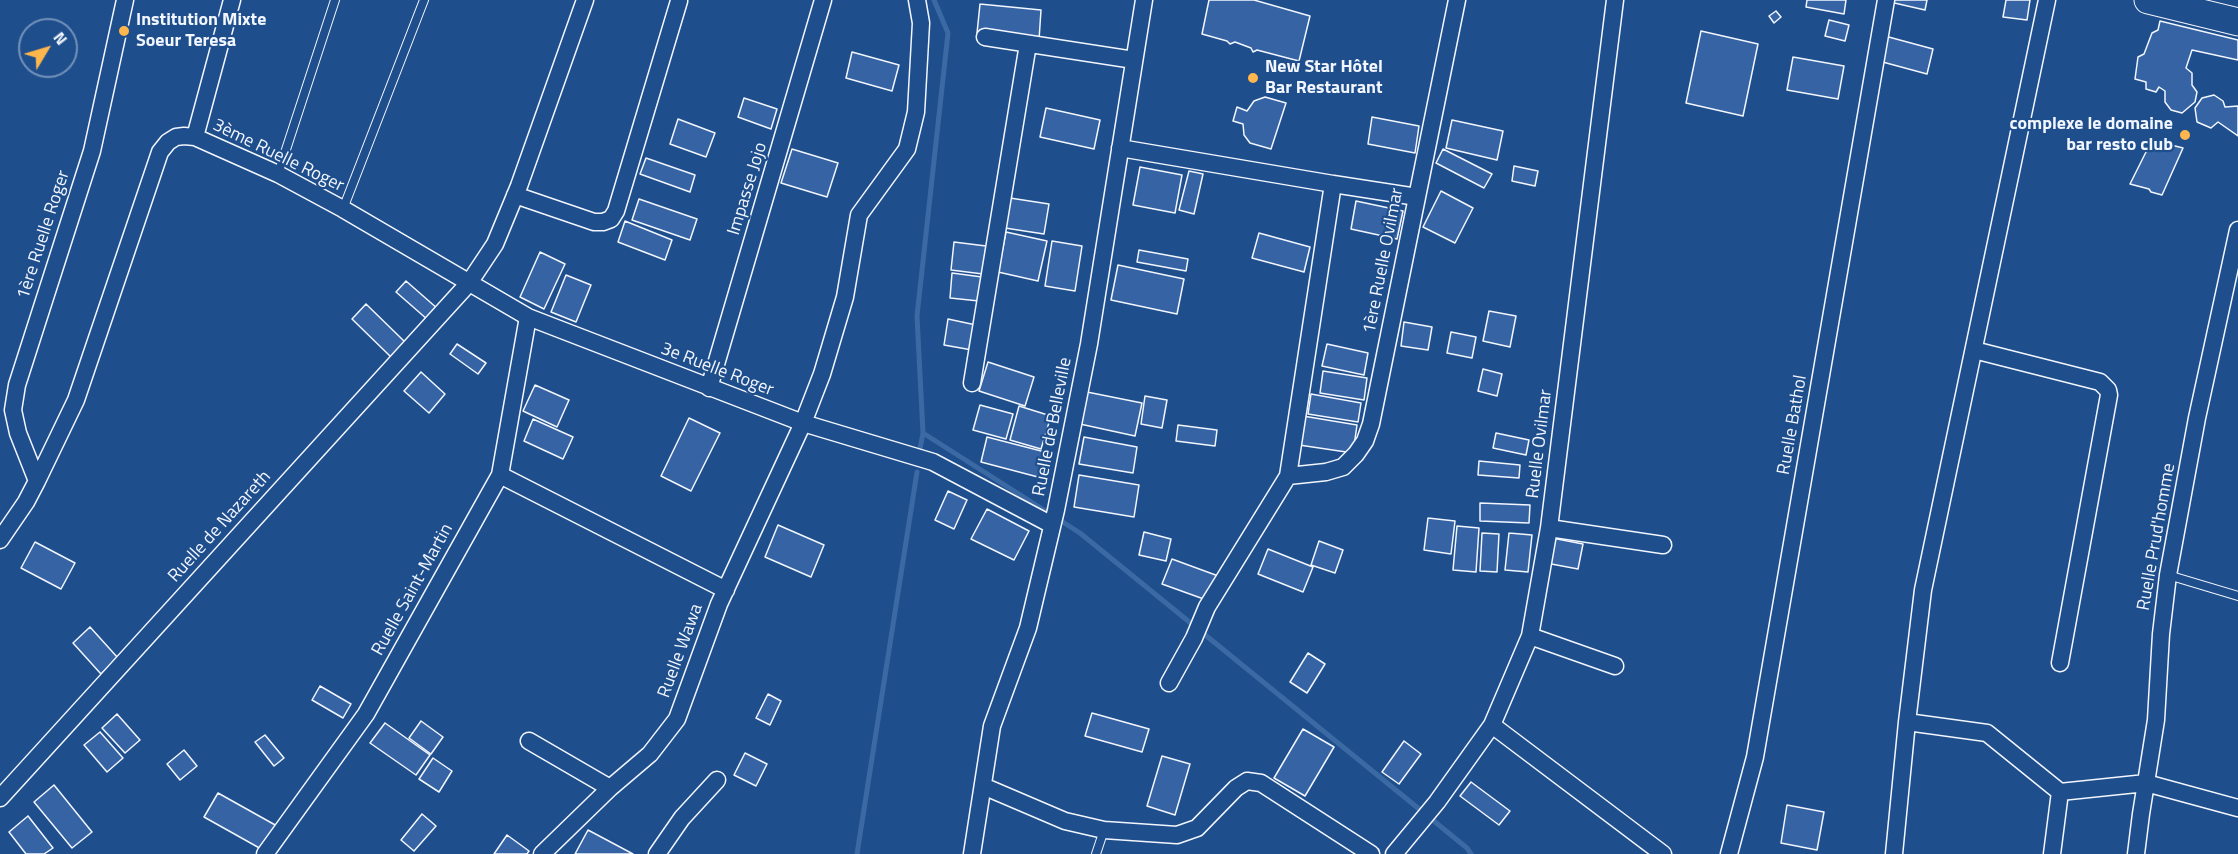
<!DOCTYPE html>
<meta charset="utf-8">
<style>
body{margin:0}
#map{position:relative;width:2238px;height:854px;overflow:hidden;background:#1f4e8c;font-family:"Titillium Web",sans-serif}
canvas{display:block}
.north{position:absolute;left:18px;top:18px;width:60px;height:60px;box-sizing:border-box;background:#1f4e8c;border:2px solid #7391ba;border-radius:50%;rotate:52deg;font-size:16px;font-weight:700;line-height:24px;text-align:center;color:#f2f6ff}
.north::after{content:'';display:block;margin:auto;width:21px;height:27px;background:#ffb74d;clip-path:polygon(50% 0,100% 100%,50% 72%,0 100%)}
</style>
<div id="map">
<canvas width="2238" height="854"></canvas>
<div class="north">N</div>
</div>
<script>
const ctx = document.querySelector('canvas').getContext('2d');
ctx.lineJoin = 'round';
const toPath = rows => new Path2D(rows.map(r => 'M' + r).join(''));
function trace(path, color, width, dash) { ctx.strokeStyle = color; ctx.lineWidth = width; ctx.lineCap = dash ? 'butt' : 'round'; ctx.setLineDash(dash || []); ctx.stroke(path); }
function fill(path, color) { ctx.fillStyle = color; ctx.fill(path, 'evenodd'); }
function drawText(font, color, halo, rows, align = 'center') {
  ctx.font = font + ' "Titillium Web",sans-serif'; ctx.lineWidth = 4.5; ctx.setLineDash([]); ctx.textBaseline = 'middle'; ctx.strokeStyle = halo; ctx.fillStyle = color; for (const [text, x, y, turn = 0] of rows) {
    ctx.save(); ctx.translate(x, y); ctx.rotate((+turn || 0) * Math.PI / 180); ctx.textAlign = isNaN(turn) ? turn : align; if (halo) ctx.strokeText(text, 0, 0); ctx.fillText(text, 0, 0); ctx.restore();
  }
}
const stream = toPath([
 [923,433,1080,533,1467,848,1471,854],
 [920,449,923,433,917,316,948,33,934,0],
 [857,854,917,472]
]);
const building = toPath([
 [1209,0,1254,0,1310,16,1299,61,1257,50,1253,52,1251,48,1235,42,1230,44,1227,41,1202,34,1209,0],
 [1807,0,1846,0,1844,14,1806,7,1807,0],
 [1891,0,1927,0,1925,10,1890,2,1891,0],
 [2006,0,2030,0,2027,20,2003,17,2006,0],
 [980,4,1041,10,1039,40,977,33,980,4],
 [1776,11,1781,17,1774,23,1769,16,1776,11],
 [1829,20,1849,25,1845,41,1825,36,1829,20],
 [2160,21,2238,40,2238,60,2192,50,2186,68,2192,73,2192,85,2197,92,2195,102,2182,113,2171,110,2165,102,2165,91,2159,87,2156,92,2146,89,2146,82,2135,79,2138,57,2144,54,2152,33,2158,30,2160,21],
 [1701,31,1758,44,1743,116,1686,103,1701,31],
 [1885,36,1933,49,1927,74,1879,61,1885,36],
 [852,52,899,65,892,91,846,78,852,52],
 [1793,57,1844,66,1838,99,1787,90,1793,57],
 [2214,95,2223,101,2225,107,2238,106,2238,136,2218,122,2211,128,2197,122,2195,108,2202,98,2214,95],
 [1265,97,1286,103,1271,149,1250,143,1244,135,1243,124,1233,121,1237,107,1247,111,1254,101,1265,97],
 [744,98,777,109,771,129,738,117,744,98],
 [1046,108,1100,120,1094,149,1040,137,1046,108],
 [1372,117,1419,126,1415,153,1368,144,1372,117],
 [678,119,715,133,706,157,670,144,678,119],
 [1452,120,1503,131,1497,160,1446,148,1452,120],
 [2152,140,2183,148,2162,195,2151,192,2149,189,2130,184,2152,140],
 [792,149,838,163,827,197,781,183,792,149],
 [1443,149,1492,174,1484,188,1436,163,1443,149],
 [646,158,695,175,690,192,640,174,646,158],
 [1514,166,1538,171,1535,186,1512,181,1514,166],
 [1140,167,1182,175,1175,213,1133,205,1140,167],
 [1189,171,1203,174,1194,214,1179,210,1189,171],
 [1441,191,1473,208,1455,243,1423,227,1441,191],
 [1010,198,1049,204,1044,234,1005,228,1010,198],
 [639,199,697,219,690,240,632,220,639,199],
 [1356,201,1403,211,1397,239,1351,229,1356,201],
 [625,221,672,240,665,260,618,242,625,221],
 [1006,232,1047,241,1038,281,998,272,1006,232],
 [1259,233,1310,247,1304,272,1252,258,1259,233],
 [1052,241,1082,246,1075,291,1045,286,1052,241],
 [954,242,986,246,983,274,951,270,954,242],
 [1139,250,1188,259,1186,271,1137,262,1139,250],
 [540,252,565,264,544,309,520,297,540,252],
 [1118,265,1184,279,1177,314,1111,300,1118,265],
 [952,273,982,277,979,301,950,298,952,273],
 [566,275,591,285,576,322,551,312,566,275],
 [406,281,438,309,428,320,396,292,406,281],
 [366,304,405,342,391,357,352,319,366,304],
 [1489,311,1516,316,1510,347,1483,341,1489,311],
 [948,319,976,325,972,350,944,345,948,319],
 [1404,322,1432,327,1428,350,1401,346,1404,322],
 [1451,332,1476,337,1472,358,1447,353,1451,332],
 [457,344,486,363,478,374,450,354,457,344],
 [1327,344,1368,353,1364,375,1322,366,1327,344],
 [988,362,1034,377,1025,406,979,391,988,362],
 [1483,369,1502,374,1497,396,1478,391,1483,369],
 [1323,371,1367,378,1364,400,1320,393,1323,371],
 [421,372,445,394,429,413,404,391,421,372],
 [535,385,569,400,557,427,523,411,535,385],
 [1087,392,1142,403,1135,436,1080,424,1087,392],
 [1311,394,1361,403,1358,422,1308,414,1311,394],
 [1145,396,1167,400,1162,428,1141,424,1145,396],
 [980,405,1013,414,1006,439,973,430,980,405],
 [1019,406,1051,416,1041,449,1010,440,1019,406],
 [1303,416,1357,425,1353,453,1299,445,1303,416],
 [689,418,720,433,691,491,661,476,689,418],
 [533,419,573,437,563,459,524,441,533,419],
 [1178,425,1217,430,1215,446,1176,441,1178,425],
 [1496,433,1529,440,1526,455,1493,448,1496,433],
 [987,437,1045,452,1038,477,981,462,987,437],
 [1084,437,1137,447,1133,473,1079,464,1084,437],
 [1479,461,1520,465,1519,478,1478,475,1479,461],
 [1079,475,1139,485,1134,517,1074,507,1079,475],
 [948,491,967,500,954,529,935,520,948,491],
 [1480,503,1530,505,1529,523,1480,521,1480,503],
 [987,509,1029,531,1014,560,971,539,987,509],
 [1428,518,1455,521,1451,554,1424,550,1428,518],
 [778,525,824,545,811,577,765,557,778,525],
 [1457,526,1479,528,1476,572,1453,570,1457,526],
 [1144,532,1171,539,1166,561,1139,555,1144,532],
 [1482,533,1499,534,1497,572,1480,571,1482,533],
 [1509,533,1532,535,1528,572,1505,570,1509,533],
 [1552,538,1583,544,1578,569,1546,563,1552,538],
 [1319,541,1343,550,1335,573,1311,565,1319,541],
 [35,542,75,563,61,589,21,568,35,542],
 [1268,549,1313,567,1303,592,1258,574,1268,549],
 [1172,559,1221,577,1212,602,1162,584,1172,559],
 [90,627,118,658,101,674,73,643,90,627],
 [1308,653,1325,664,1307,693,1290,682,1308,653],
 [320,686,351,704,343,718,312,700,320,686],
 [768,694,781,701,770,725,756,718,768,694],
 [1092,713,1149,729,1142,752,1085,736,1092,713],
 [117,714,140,740,125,753,102,728,117,714],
 [421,721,443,737,431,754,409,738,421,721],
 [385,723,430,755,416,775,370,743,385,723],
 [1303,729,1334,747,1305,796,1274,778,1303,729],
 [100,732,123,758,107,772,84,745,100,732],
 [265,735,284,758,274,766,255,742,265,735],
 [1404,741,1421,754,1399,784,1382,772,1404,741],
 [184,750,197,766,180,780,167,764,184,750],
 [745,753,767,764,756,786,734,775,745,753],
 [1162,756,1190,764,1175,815,1147,806,1162,756],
 [433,758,452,771,439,792,419,779,433,758],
 [1471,782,1510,811,1499,825,1460,796,1471,782],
 [54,785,92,832,72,848,34,802,54,785],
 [218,793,277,826,263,850,204,817,218,793],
 [1787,805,1824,812,1817,850,1781,843,1787,805],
 [422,814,436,826,414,851,401,840,422,814],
 [28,816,53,848,44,854,26,854,9,832,28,816],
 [588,830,633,854,575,854,588,830],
 [507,835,529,851,527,854,494,854,507,835]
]);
const service = toPath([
 [278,174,335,0],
 [343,209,424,0],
 [2168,575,2238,596],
 [1096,854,1104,830]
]);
const minor = toPath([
 [985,37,1134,60],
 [195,137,232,0],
 [1120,148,1333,184,1288,476,1207,607,1194,638,1169,683],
 [1333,184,1417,197],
 [515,195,594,222,603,222,611,219,616,211,679,1],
 [1974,350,2100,382,2108,390,2109,395,2060,663],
 [972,383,1028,44],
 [709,388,823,0],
 [500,475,726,590],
 [1288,476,1326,472,1343,467,1356,454,1365,441,1371,424,1457,0],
 [37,481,76,400,160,152,168,142,176,137,184,136,195,137,278,174,343,209,528,317,803,423,933,462,1052,525],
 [1549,528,1663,545],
 [0,540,26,502,37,481,18,433,13,410,17,385,92,151,125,0],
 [1530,636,1615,666],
 [1907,722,1987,733,2060,792],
 [1492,725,1663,854],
 [529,741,610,788],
 [983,786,1065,821,1104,830,1177,835,1197,828,1236,788,1247,781,1261,783,1371,854],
 [0,798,469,283,495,244,519,186,585,0],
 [265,854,366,714,500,475,528,317],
 [542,854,610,788,650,754,677,719,719,604,803,423,822,374,845,297,859,215,907,149,916,112,921,23,917,0],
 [657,854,682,818,717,780],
 [972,854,992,726,1028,628,1056,510,1089,344,1144,0],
 [1394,854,1437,802,1492,725,1530,636,1549,528,1615,0],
 [1729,854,1755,757,1886,0],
 [1894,854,1907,722,1923,590,2047,0],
 [2052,854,2060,792,2146,783,2238,808],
 [2136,854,2141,814,2156,720,2161,634,2168,575,2197,418,2238,230]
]);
const primary = toPath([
 [2148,0,2238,22]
]);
const markers = [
 [124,31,6,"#ffb74d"],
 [1253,78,6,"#ffb74d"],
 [2185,135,6,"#ffb74d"]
];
const poiNames = [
 ["Institution Mixte",136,21],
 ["Soeur Teresa",136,42],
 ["New Star Hôtel",1265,68],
 ["Bar Restaurant",1265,89],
 ["complexe le domaine",2173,125,"right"],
 ["bar resto club",2173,146,"right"]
];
const streetNames = [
 ["3ème Ruelle Roger",278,156,26],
 ["Impasse Jojo",748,189,-73],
 ["1ère Ruelle Roger",44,235,-72],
 ["1ère Ruelle Ovilmar",1384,261,-79],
 ["3e Ruelle Roger",717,370,21],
 ["Ruelle Bathol",1793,425,-80],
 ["Ruelle de Belleville",1053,427,-79],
 ["Ruelle Ovilmar",1540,444,-83],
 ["Ruelle de Nazareth",220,527,-48],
 ["Ruelle Prud'homme",2157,537,-80],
 ["Ruelle Saint-Martin",413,590,-61],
 ["Ruelle Wawa",681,651,-70]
];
trace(stream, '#3b69a3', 5);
fill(building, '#3563a3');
trace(building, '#f2f6ff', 1.5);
trace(service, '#f2f6ff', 10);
trace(minor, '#f2f6ff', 19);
trace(primary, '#f2f6ff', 29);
trace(service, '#1f4e8c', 8);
trace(minor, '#1f4e8c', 16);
trace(primary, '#1f4e8c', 27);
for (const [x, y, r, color] of markers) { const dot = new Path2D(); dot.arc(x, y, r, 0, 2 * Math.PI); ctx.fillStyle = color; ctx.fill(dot); trace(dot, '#1f4e8c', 2); }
drawText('bold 18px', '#f2f6ff', '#1f4e8c', poiNames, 'left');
drawText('18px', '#f2f6ff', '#1f4e8c', streetNames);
</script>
